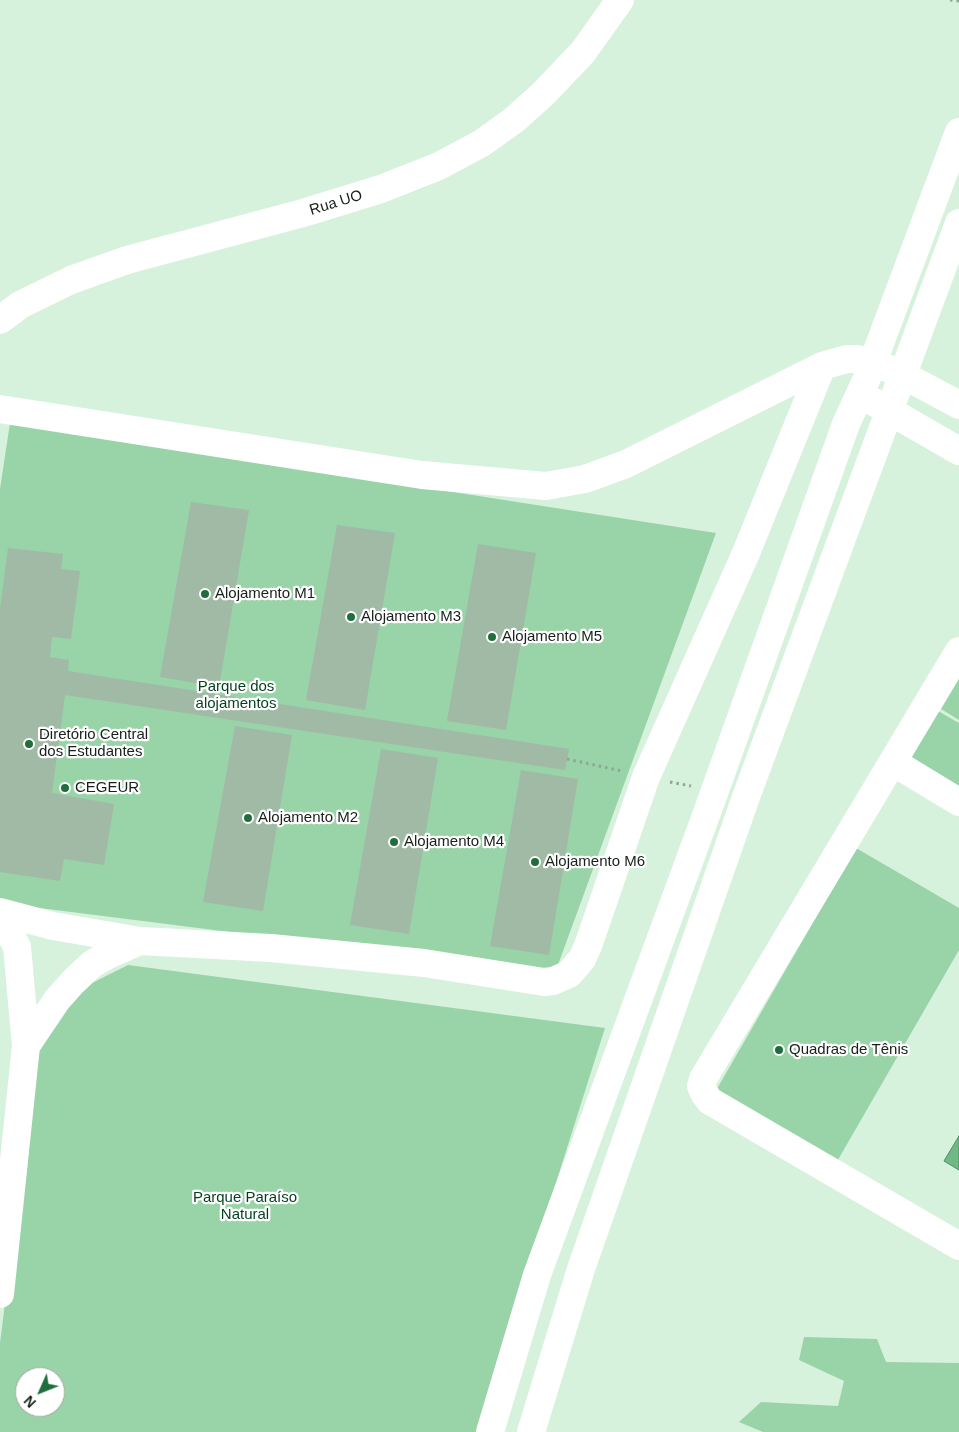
<!DOCTYPE html>
<meta charset="utf-8">
<style>
body{margin:0}
#map{position:relative;width:959px;height:1432px;overflow:hidden;background:#d6f2dc;font-family:Arial,sans-serif}
canvas{display:block}
.north{position:absolute;left:15px;top:1367px;width:50px;height:50px;box-sizing:border-box;background:#fff;border:1px solid #a2a6a3;border-radius:50%;rotate:226deg;font-size:14px;font-weight:700;line-height:20px;text-align:center;color:#172119}
.north::after{content:'';display:block;margin:auto;width:18px;height:22px;background:#206e3d;clip-path:polygon(50% 0,100% 100%,50% 72%,0 100%)}
</style>
<div id="map">
<canvas width="959" height="1432"></canvas>
<div class="north">N</div>
</div>
<script>
const ctx = document.querySelector('canvas').getContext('2d');
ctx.lineJoin = 'round';
function fill(path, color) { ctx.fillStyle = color; ctx.fill(path, 'evenodd'); }
const toPath = rows => new Path2D(rows.map(r => 'M' + r).join(''));
function trace(path, color, width, dash) { ctx.strokeStyle = color; ctx.lineWidth = width; ctx.lineCap = dash ? 'butt' : 'round'; ctx.setLineDash(dash || []); ctx.stroke(path); }
function drawText(font, color, halo, rows, align = 'center') {
  ctx.font = font + ' Arial,sans-serif'; ctx.lineWidth = 4.5; ctx.setLineDash([]); ctx.textBaseline = 'middle'; ctx.strokeStyle = halo; ctx.fillStyle = color; for (const [text, x, y, turn = 0] of rows) {
    ctx.save(); ctx.translate(x, y); ctx.rotate((+turn || 0) * Math.PI / 180); ctx.textAlign = isNaN(turn) ? turn : align; if (halo) ctx.strokeText(text, 0, 0); ctx.fillText(text, 0, 0); ctx.restore();
  }
}
const green = toPath([
 [10,423,716,533,555,973,0,903,0,489],
 [959,679,959,720,941,709],
 [938,711,959,723,959,791,908,760],
 [856,848,959,908,959,950,835,1165,714,1094],
 [128,965,605,1028,477,1432,0,1432,0,1343,37,1049,78,990],
 [25,1377,55,1377,55,1407,25,1407],
 [804,1337,877,1339,886,1362,959,1363,959,1432,763,1432,739,1422,761,1402,838,1406,844,1381,799,1360]
]);
const water = toPath([
 [959,1136,959,1170,944,1161,959,1136]
]);
const building = toPath([
 [191,502,249,510,219,687,160,677],
 [337,525,395,533,365,710,306,700],
 [478,544,536,553,506,730,447,721],
 [8,548,63,554,61,569,80,571,71,639,52,637,50,657,69,660,68,671,569,749,565,770,65,695,52,793,114,804,104,865,64,859,60,881,0,872,0,609],
 [235,726,292,735,263,911,203,902],
 [381,749,438,758,409,934,350,925],
 [521,770,578,779,549,955,490,946]
]);
const path = toPath([
 [950,0,959,1],
 [567,759,622,771],
 [670,782,691,786]
]);
const minor = toPath([
 [0,320,20,305,71,280,127,260,303,213,381,189,439,166,482,143,514,120,543,94,583,52,620,0],
 [874,402,959,451],
 [0,409,422,475,546,486,585,479,626,464,822,366,847,359,857,359,873,362,903,375,959,405],
 [959,651,703,1079,701,1086,704,1093,710,1101,959,1246],
 [893,762,959,802],
 [0,912,53,926,140,941,271,948,424,963,544,982,553,981,569,974,582,959,588,946,646,777,746,553,822,366],
 [0,913,17,947,26,1046,0,1294],
 [26,1046,57,1000,73,982,92,964,106,956,140,941],
 [490,1432,537,1275,708,810,846,424,867,378,959,132],
 [531,1432,581,1269,746,797,959,223]
]);
const markers = [
 [205,594,5,"#206e3d"],
 [351,617,5,"#206e3d"],
 [492,637,5,"#206e3d"],
 [29,744,5,"#206e3d"],
 [65,788,5,"#206e3d"],
 [248,818,5,"#206e3d"],
 [394,842,5,"#206e3d"],
 [535,862,5,"#206e3d"],
 [779,1050,5,"#206e3d"]
];
const streetNames = [
 ["Rua UO",336,203,-17]
];
const poiNames = [
 ["Alojamento M1",215,594],
 ["Alojamento M3",361,617],
 ["Alojamento M5",502,637],
 ["Diretório Central",39,735],
 ["dos Estudantes",39,752],
 ["CEGEUR",75,788],
 ["Alojamento M2",258,818],
 ["Alojamento M4",404,842],
 ["Alojamento M6",545,862],
 ["Quadras de Tênis",789,1050]
];
const parkNames = [
 ["Parque dos",236,687],
 ["alojamentos",236,704],
 ["Parque Paraíso",245,1198],
 ["Natural",245,1215]
];
fill(green, '#99d3a8');
fill(water, '#6fba84');
trace(water, '#558c64', 1);
fill(building, '#a0baa6');
trace(path, '#90a695', 3, [2.5, 4]);
trace(minor, '#fff', 28);
for (const [x, y, r, color] of markers) { const dot = new Path2D(); dot.arc(x, y, r, 0, 2 * Math.PI); ctx.fillStyle = color; ctx.fill(dot); trace(dot, '#fff', 2); }
drawText('15px', '#172119', '#fff', streetNames);
drawText('15px', '#172119', '#fff', poiNames, 'left');
drawText('15px', '#023f1d', '#fff', parkNames);
</script>
